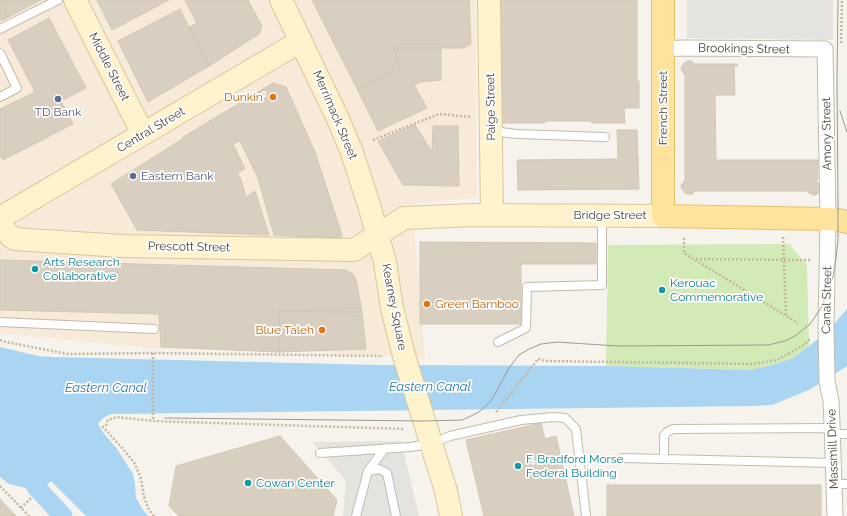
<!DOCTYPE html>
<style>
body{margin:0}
canvas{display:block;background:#f6f3ec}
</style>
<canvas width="847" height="516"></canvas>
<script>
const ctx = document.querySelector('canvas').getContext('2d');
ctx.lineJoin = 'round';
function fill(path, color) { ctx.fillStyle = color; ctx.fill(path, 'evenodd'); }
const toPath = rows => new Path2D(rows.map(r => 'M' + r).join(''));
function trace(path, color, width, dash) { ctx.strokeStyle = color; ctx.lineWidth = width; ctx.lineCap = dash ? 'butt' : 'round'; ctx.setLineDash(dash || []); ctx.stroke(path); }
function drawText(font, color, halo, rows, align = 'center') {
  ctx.font = font + ' Raleway,sans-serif'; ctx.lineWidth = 3.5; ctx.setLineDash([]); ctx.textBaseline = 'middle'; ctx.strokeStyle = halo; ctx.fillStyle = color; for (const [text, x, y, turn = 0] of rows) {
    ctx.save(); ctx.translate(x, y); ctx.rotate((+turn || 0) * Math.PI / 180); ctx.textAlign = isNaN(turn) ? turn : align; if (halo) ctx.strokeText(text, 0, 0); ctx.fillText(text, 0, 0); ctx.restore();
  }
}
const commercial = toPath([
 [0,0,476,0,477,198,412,204,425,359,283,349,279,352,150,348,0,333]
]);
const green = toPath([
 [789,244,807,265,809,346,793,358,773,365,750,370,606,366,608,245]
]);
const parking = toPath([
 [687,0,833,0,833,40,687,38],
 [401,441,419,516,343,516,346,481,313,442]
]);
const water = toPath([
 [847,309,847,366,811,389,772,405,750,406,111,414,103,418,98,424,102,431,117,449,133,474,135,484,136,498,143,510,148,516,86,516,51,481,34,497,26,488,9,484,0,477,0,347,38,356,53,357,378,365,606,366,750,370,773,365,793,358,809,346,830,329]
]);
const canal = toPath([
 [31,467,36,487,63,516]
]);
const building = toPath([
 [0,0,41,0,1,21,0,0],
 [97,0,169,0,112,30,97,0],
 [185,0,248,0,262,26,259,34,209,66,189,27,197,23,185,0],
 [312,0,469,0,471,44,463,48,394,48,400,68,357,89,312,0],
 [500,0,637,0,637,80,639,81,639,108,624,108,625,123,592,123,591,121,544,121,545,123,497,123,500,0],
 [180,9,209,66,148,102,118,41,180,9],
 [49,18,86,88,61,101,73,124,3,160,0,155,0,109,35,92,8,40,49,18],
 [394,48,441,48,441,80,421,82,414,85,427,108,378,131,357,89,400,68,394,48],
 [688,61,691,61,695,64,737,64,738,66,734,66,735,95,715,95,716,160,818,160,817,182,820,185,820,190,819,192,816,195,813,195,809,193,807,191,695,191,692,194,687,194,685,193,682,189,681,186,682,184,685,180,685,74,683,73,681,68,684,63,688,61],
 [273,83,286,87,315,152,342,235,341,237,340,238,274,235,258,178,240,141,233,144,245,169,237,173,241,179,246,197,255,191,269,235,137,230,111,184,184,138,183,137,273,83],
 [415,125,432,152,433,126,458,126,459,186,403,185,378,141,415,125],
 [617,130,637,130,639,189,518,190,517,160,618,159,617,130],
 [420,242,596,243,596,264,521,264,521,324,420,324,420,242],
 [0,260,345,270,352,273,356,279,362,312,279,311,279,352,161,347,159,314,0,310,0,260],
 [279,311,362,312,366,349,279,352,279,311],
 [541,423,545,439,556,436,574,516,484,516,466,440,541,423],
 [280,436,337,500,333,516,179,516,169,506,176,466,280,436],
 [607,485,821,485,821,516,607,516,607,485],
 [0,499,16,516,0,516,0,499]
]);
const path = toPath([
 [841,43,842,0],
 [373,140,439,114,472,117],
 [783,237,786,315],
 [684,238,684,253,798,323],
 [696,259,811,260],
 [0,340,6,342,68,354,153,353,383,356],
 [153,353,153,421],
 [496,412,538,359,547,361,753,364,777,360,804,345,810,339],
 [0,486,29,516],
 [21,508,31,498],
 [154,516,148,508,144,496,141,479,135,464,123,449,103,427,106,425,108,420,117,417,153,421,405,429]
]);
const lane = toPath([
 [0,29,58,0],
 [0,53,17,88,0,97],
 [492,131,517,134,605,137],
 [0,322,154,329],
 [498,342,526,328,527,287,602,285,602,216],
 [833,434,847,434],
 [320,453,410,447,431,444,450,436,521,420,554,417,565,418,576,429,586,516],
 [623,458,834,463],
 [664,459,664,436,667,432,673,429,832,428],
 [368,471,379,469,387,473,396,516],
 [834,484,847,484],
 [356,516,368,471,385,448]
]);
const street = toPath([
 [663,49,682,48,825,49,828,219,826,326,827,381,831,401,832,424,835,516]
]);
const secondary = toPath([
 [75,0,143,134],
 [281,0,338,119,351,150,369,205,385,262,392,308,404,356,446,491,451,516],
 [489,0,492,215],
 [0,218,301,41],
 [0,226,14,239,122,246,354,250,404,218,475,215,663,216]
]);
const primary = toPath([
 [663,0,663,216,828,219,838,220,847,222]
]);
const tram = toPath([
 [840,111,847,132],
 [165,418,423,421,462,420,469,417,479,412,491,401,495,394,509,368,519,355,529,349,541,344,557,342,617,346,768,345,785,341,795,336,810,324,821,308,830,287,833,276,836,259,838,240,838,201,837,81,838,0]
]);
const markers = [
 [273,97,4,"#e8710a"],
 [58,99,4,"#5c6f8a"],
 [133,176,4,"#5c6f8a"],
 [35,269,4,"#0f9aa8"],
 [662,290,4,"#0f9aa8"],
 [427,304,4,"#e8710a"],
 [322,330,4,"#e8710a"],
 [518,466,4,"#0f9aa8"],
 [248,483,4,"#0f9aa8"]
];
const streetNames = [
 ["Brookings Street",744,49,1],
 ["Middle Street",109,67,63],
 ["Paige Street",491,107,-91],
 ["French Street",663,108,-90],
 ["Merrimack Street",335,115,67],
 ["Central Street",151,130,-31],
 ["Amory Street",827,134,-91],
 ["Bridge Street",610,215],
 ["Prescott Street",189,247,1],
 ["Canal Street",827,300,-89],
 ["Kearney Square",394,307,79],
 ["Massmill Drive",833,449,-92]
];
const foodNames = [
 ["Dunkin'",265,97],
 ["Green Bamboo",435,304,"left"],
 ["Blue Taleh",314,330]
];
const serviceNames = [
 ["TD Bank",58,112],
 ["Eastern Bank",141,176,"left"]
];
const cultureNames = [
 ["Arts Research",43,262],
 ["Collaborative",43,276],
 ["Kerouac",670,283],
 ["Commemorative",670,297],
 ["F. Bradford Morse",526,459],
 ["Federal Building",526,473],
 ["Cowan Center",256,483]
];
const waterNames = [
 ["Eastern Canal",430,387],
 ["Eastern Canal",106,388]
];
fill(commercial, '#f7ead8');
fill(green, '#d2eab5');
fill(parking, '#e5e3e0');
fill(water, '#a9d4f2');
trace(canal, '#a9d4f2', 19);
fill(building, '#d8cfc1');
trace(building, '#d3c7b4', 1);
trace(lane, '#c2bbae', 10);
trace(street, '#c2bbae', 17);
trace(secondary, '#d6c79b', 24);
trace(primary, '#e6c16a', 24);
trace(path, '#c4b79f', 2.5, [2, 2]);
trace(lane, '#fff', 8);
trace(street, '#fff', 15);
trace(secondary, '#fff3cd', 22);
trace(primary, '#ffe39c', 22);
trace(tram, '#9a9a9a', 1);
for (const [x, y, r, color] of markers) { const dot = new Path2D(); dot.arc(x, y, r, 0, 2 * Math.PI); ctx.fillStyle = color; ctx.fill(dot); trace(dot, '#fff', 1.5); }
drawText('12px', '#4b4439', '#fff', streetNames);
drawText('12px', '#c56008', '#fff', foodNames, 'right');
drawText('12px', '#4e5e75', '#fff', serviceNames);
drawText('12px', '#0d838f', '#fff', cultureNames, 'left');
drawText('italic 13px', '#2e7ab2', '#fff', waterNames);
</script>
